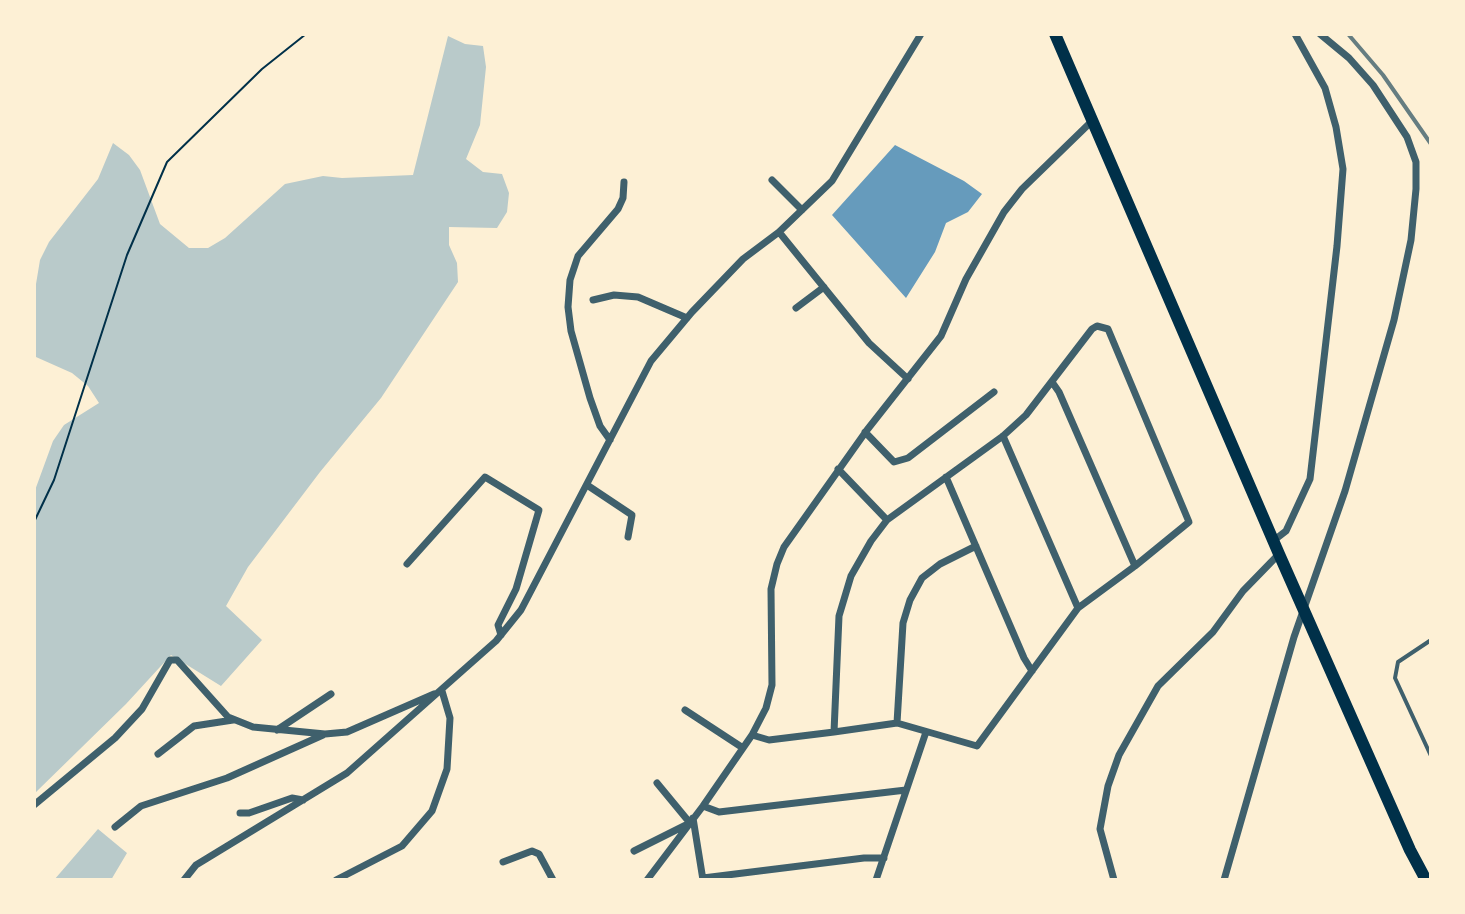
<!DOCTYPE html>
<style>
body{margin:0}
#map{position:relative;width:1465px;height:914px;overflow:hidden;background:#fdf0d5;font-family:"Fira Sans",sans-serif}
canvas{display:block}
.frame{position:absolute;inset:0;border:36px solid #fdf0d5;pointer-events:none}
</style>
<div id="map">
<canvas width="1465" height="914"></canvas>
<div class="frame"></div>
</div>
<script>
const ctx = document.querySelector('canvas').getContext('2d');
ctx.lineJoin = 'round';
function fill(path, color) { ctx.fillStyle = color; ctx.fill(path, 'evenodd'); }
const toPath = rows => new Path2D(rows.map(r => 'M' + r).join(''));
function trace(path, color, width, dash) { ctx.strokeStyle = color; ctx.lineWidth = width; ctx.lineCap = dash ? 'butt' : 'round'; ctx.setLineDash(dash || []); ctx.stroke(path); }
const green = toPath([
 [448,36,465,44,483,46,486,67,480,125,466,159,483,172,502,174,509,193,507,212,497,228,449,227,449,245,457,263,458,282,381,398,320,472,248,567,226,606,262,640,221,686,171,655,126,704,34,794,34,493,53,441,64,425,99,403,88,386,72,373,36,357,34,296,40,260,49,242,98,179,113,143,129,155,140,170,160,224,189,248,208,248,225,238,285,184,323,176,342,178,413,175],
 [98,829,127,853,111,880,54,880]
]);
const water = toPath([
 [895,145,964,181,982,194,968,212,946,223,935,252,906,298,832,215]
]);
const path = toPath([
 [34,522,54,480,127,255,167,162,262,69,306,34]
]);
const service = toPath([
 [1431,640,1398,662,1395,678,1431,756]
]);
const minor = toPath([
 [772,180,802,210],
 [779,232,869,343,908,379],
 [593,300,614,295,638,297,687,318],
 [796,308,824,287],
 [1052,382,1059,392,1135,566],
 [865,432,894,462,908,458,994,392],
 [1003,436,1078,608],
 [610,440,600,426,590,398,571,331,568,307,570,280,578,256,618,209,623,198,624,182],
 [838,469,887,520],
 [946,477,1024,658,1032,671],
 [587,485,632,515,628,537],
 [1273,541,1286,531,1310,479,1337,246,1343,169,1336,127,1325,88,1295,34],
 [407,564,485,477,539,510,516,589,498,625,501,635],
 [685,710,743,748],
 [897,723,903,623,910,600,922,578,940,564,976,546],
 [277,730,331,694],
 [752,735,769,740,834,732,897,723,977,746,1078,608,1135,566,1189,522,1108,329,1097,326,1092,329,1026,415,1003,436,887,520,871,541,851,576,839,616,834,732],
 [158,754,194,726,233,720],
 [34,805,115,738,142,709,170,660,177,660,228,717,253,727,325,734,347,732,434,694],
 [703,806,719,812,906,790],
 [240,813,249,813,292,798,303,800],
 [693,818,703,880],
 [115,827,141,806,227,778,323,735],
 [634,851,690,823,657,783],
 [503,862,532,851,539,854,553,880],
 [703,878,864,858,884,858],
 [184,880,196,865,347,773,496,641,521,610,651,361,692,312,743,259,779,232,832,181,921,34],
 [336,880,402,846,432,811,447,769,450,718,442,691],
 [647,880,703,806,752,735,766,708,772,685,771,589,777,564,784,547,867,430,941,336,966,279,1004,212,1022,189,1092,121],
 [876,880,926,732],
 [1114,880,1100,829,1108,786,1119,755,1158,686,1213,632,1243,591,1279,554],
 [1224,880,1294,637,1345,491,1394,320,1411,240,1416,189,1416,162,1407,137,1373,85,1349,58,1320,34]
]);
const trunk = toPath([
 [1055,34,1279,554,1410,850,1426,880]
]);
const rail = toPath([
 [1348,34,1383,75,1431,144]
]);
fill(green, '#b9caca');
fill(water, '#669bbc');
trace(path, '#003049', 2);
trace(service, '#3f606c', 4);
trace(minor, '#3f606c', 7);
trace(trunk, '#003049', 12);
trace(rail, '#657d81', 4);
</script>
